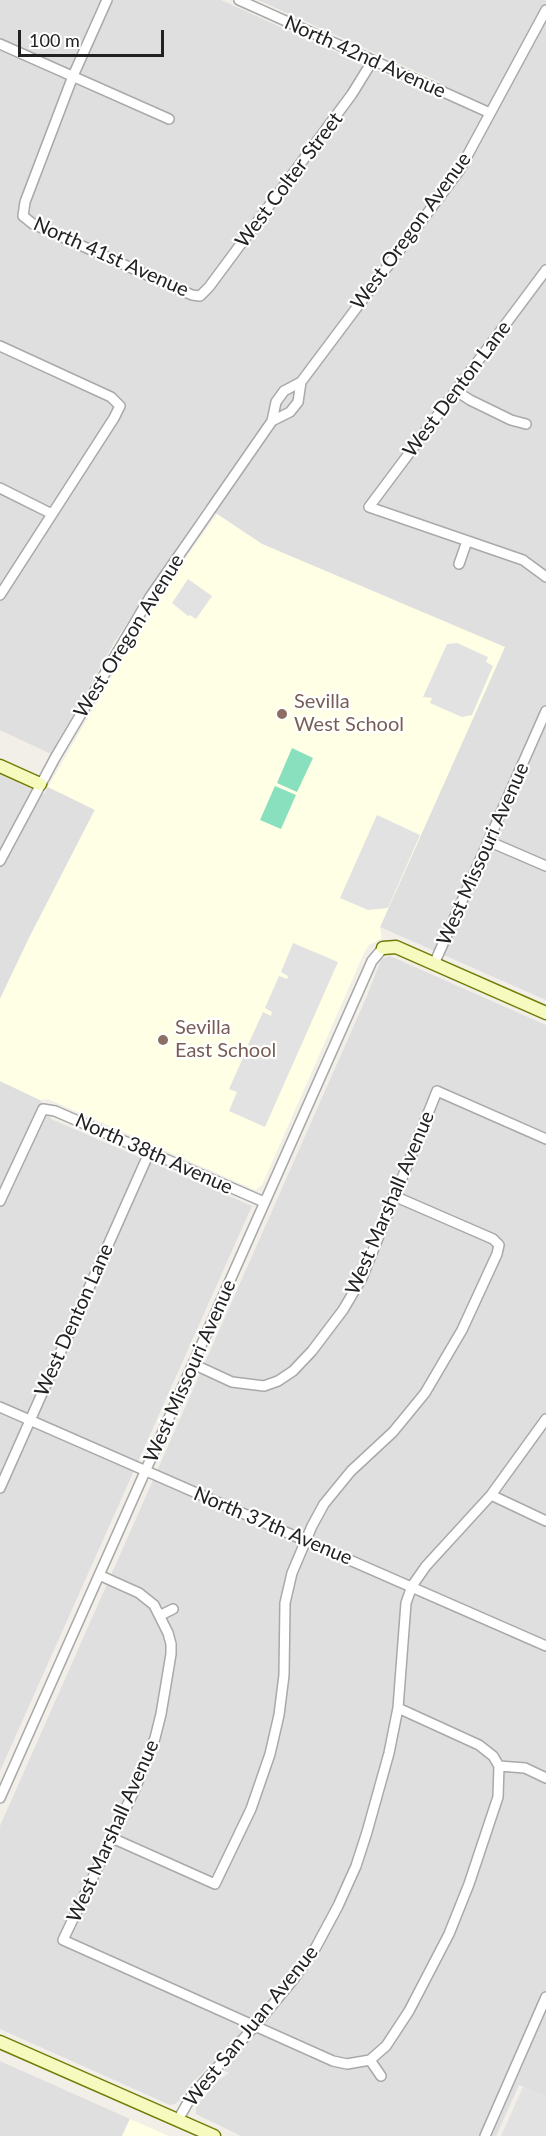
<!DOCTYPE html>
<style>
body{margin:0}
#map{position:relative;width:546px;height:2136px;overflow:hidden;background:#f2efe9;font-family:Lato,sans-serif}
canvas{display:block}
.scale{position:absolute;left:18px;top:30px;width:146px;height:27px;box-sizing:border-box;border:3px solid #222;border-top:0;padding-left:8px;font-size:18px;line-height:21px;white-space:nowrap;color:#222;-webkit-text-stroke:4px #fff;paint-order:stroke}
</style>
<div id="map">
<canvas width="546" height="2136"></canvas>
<div class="scale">100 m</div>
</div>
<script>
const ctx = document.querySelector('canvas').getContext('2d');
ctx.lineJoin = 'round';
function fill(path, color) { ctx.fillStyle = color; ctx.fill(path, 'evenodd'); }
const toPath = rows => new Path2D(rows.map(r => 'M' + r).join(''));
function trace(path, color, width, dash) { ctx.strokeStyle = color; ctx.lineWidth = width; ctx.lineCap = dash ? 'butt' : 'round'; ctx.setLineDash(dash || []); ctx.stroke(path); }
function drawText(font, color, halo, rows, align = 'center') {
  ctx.font = font + ' Lato,sans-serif'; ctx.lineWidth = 4.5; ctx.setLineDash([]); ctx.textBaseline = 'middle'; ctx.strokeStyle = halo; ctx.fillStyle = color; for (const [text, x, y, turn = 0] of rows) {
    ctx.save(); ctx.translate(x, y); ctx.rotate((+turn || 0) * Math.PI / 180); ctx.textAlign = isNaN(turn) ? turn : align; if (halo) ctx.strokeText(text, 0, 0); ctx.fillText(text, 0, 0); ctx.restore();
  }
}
const residential = toPath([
 [0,0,221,0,431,95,440,82,258,0,546,0,546,1000,380,927,504,647,262,544,205,506,115,641,51,754,0,730],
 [0,775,44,794,48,787,95,809,29,938,0,999],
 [390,956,546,1025,546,2097,519,2085,496,2136,241,2136,196,2114,196,2107,217,2081,229,2073,210,2065,189,2086,181,2099,175,2104,170,2105,0,2029,0,1826,367,996,381,959],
 [0,1081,40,1100,51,1119,252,1206,0,1771],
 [0,2061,130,2119,122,2136,0,2136]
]);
const education = toPath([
 [217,514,262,544,505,647,380,927,382,938,369,945,364,953,262,1185,255,1190,48,1099,40,1100,0,1081,0,999,29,938,95,810,48,787,136,634,175,573],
 [130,2119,169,2136,122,2136]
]);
const pitch = toPath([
 [292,748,313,758,297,792,277,783],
 [275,786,296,795,281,829,260,820]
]);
const parking = toPath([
 [188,579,212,596,196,619,190,615,188,616,172,603],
 [457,643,488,657,486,662,493,666,472,715,462,717,430,703,432,698,423,697,447,644],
 [377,815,420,835,388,908,368,910,340,898],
 [293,943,338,962,265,1127,229,1111,237,1092,229,1089,247,1049,252,1051,254,1048,248,1045,263,1012,271,1016,272,1012,265,1008,279,976,287,979,288,976,281,972],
 [523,2087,546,2097,546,2136,501,2136]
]);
const street = toPath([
 [107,0,73,76,25,202,23,216,33,224,192,295,200,296,209,287,352,94,373,60],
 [239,0,490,113],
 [0,44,169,119],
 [546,270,369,507,523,560,546,577],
 [0,346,111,397,120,406,114,418,0,595],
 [456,391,470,400,511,420,526,424],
 [272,421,290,412,298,402,301,382],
 [0,488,52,514],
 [459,564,467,541],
 [488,841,546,866],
 [0,861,55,758,150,597,272,421,276,402,284,391,301,382,459,171,546,10],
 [434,964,546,711],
 [0,1201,43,1109,55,1111,264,1202],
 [193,1364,232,1382,264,1386,278,1381,293,1371,312,1351,343,1310,362,1278,437,1091,546,1139],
 [0,1407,546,1646],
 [0,1488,149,1153],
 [491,1495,546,1521],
 [99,1575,139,1593,154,1605,168,1633,171,1644,171,1654,161,1714,155,1738,135,1789,63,1940,333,2061,347,2064,370,2060,386,2046,409,2011,449,1934,469,1884,498,1797,499,1766],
 [161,1615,173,1609],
 [398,1708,479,1745,493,1756,499,1766,525,1768,546,1778],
 [0,1798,372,961,383,948],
 [112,1838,215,1884,251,1809,270,1754,279,1715,284,1675,285,1603,292,1573,312,1526,324,1504,351,1471,393,1432,425,1393,462,1330,497,1254,499,1245,493,1239,394,1196],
 [370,2060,381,2076],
 [178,2120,192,2095,255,2026,293,1980,316,1947,338,1906,356,1866,367,1832,389,1753,398,1708,406,1603,412,1586,426,1566,491,1495,546,1419],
 [485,2136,546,1997]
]);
const secondary = toPath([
 [0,766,40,784],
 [383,948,396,947,546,1013],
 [0,2042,214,2136]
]);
const markers = [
 [282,714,6,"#8d6e63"],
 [163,1040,6,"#8d6e63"]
];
const streetNames = [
 ["North 42nd Avenue",365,57,24],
 ["West Colter Street",289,180,-53],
 ["West Oregon Avenue",411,231,-54],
 ["North 41st Avenue",111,257,24],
 ["West Denton Lane",457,389,-53],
 ["West Oregon Avenue",129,636,-58],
 ["West Missouri Avenue",483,854,-66],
 ["North 38th Avenue",154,1154,24],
 ["West Marshall Avenue",390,1203,-67],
 ["West Denton Lane",74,1320,-66],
 ["West Missouri Avenue",190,1371,-66],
 ["North 37th Avenue",273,1526,23],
 ["West Marshall Avenue",113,1831,-66],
 ["West San Juan Avenue",251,2026,-51]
];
const educationNames = [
 ["Sevilla",294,702],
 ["West School",294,725],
 ["Sevilla",175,1028],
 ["East School",175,1051]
];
fill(residential, '#e0dfdf');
fill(education, '#ffffe5');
fill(pitch, '#88e0be');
fill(parking, '#e2e2e2');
trace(street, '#a9a9a9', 12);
trace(secondary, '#707d05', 15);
trace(street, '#fff', 9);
trace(secondary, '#f7fabf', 12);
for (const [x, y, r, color] of markers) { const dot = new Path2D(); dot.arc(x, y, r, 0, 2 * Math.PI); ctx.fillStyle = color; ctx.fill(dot); trace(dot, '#fff', 2); }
drawText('20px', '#222', '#fff', streetNames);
drawText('20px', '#785e54', '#fff', educationNames, 'left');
</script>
